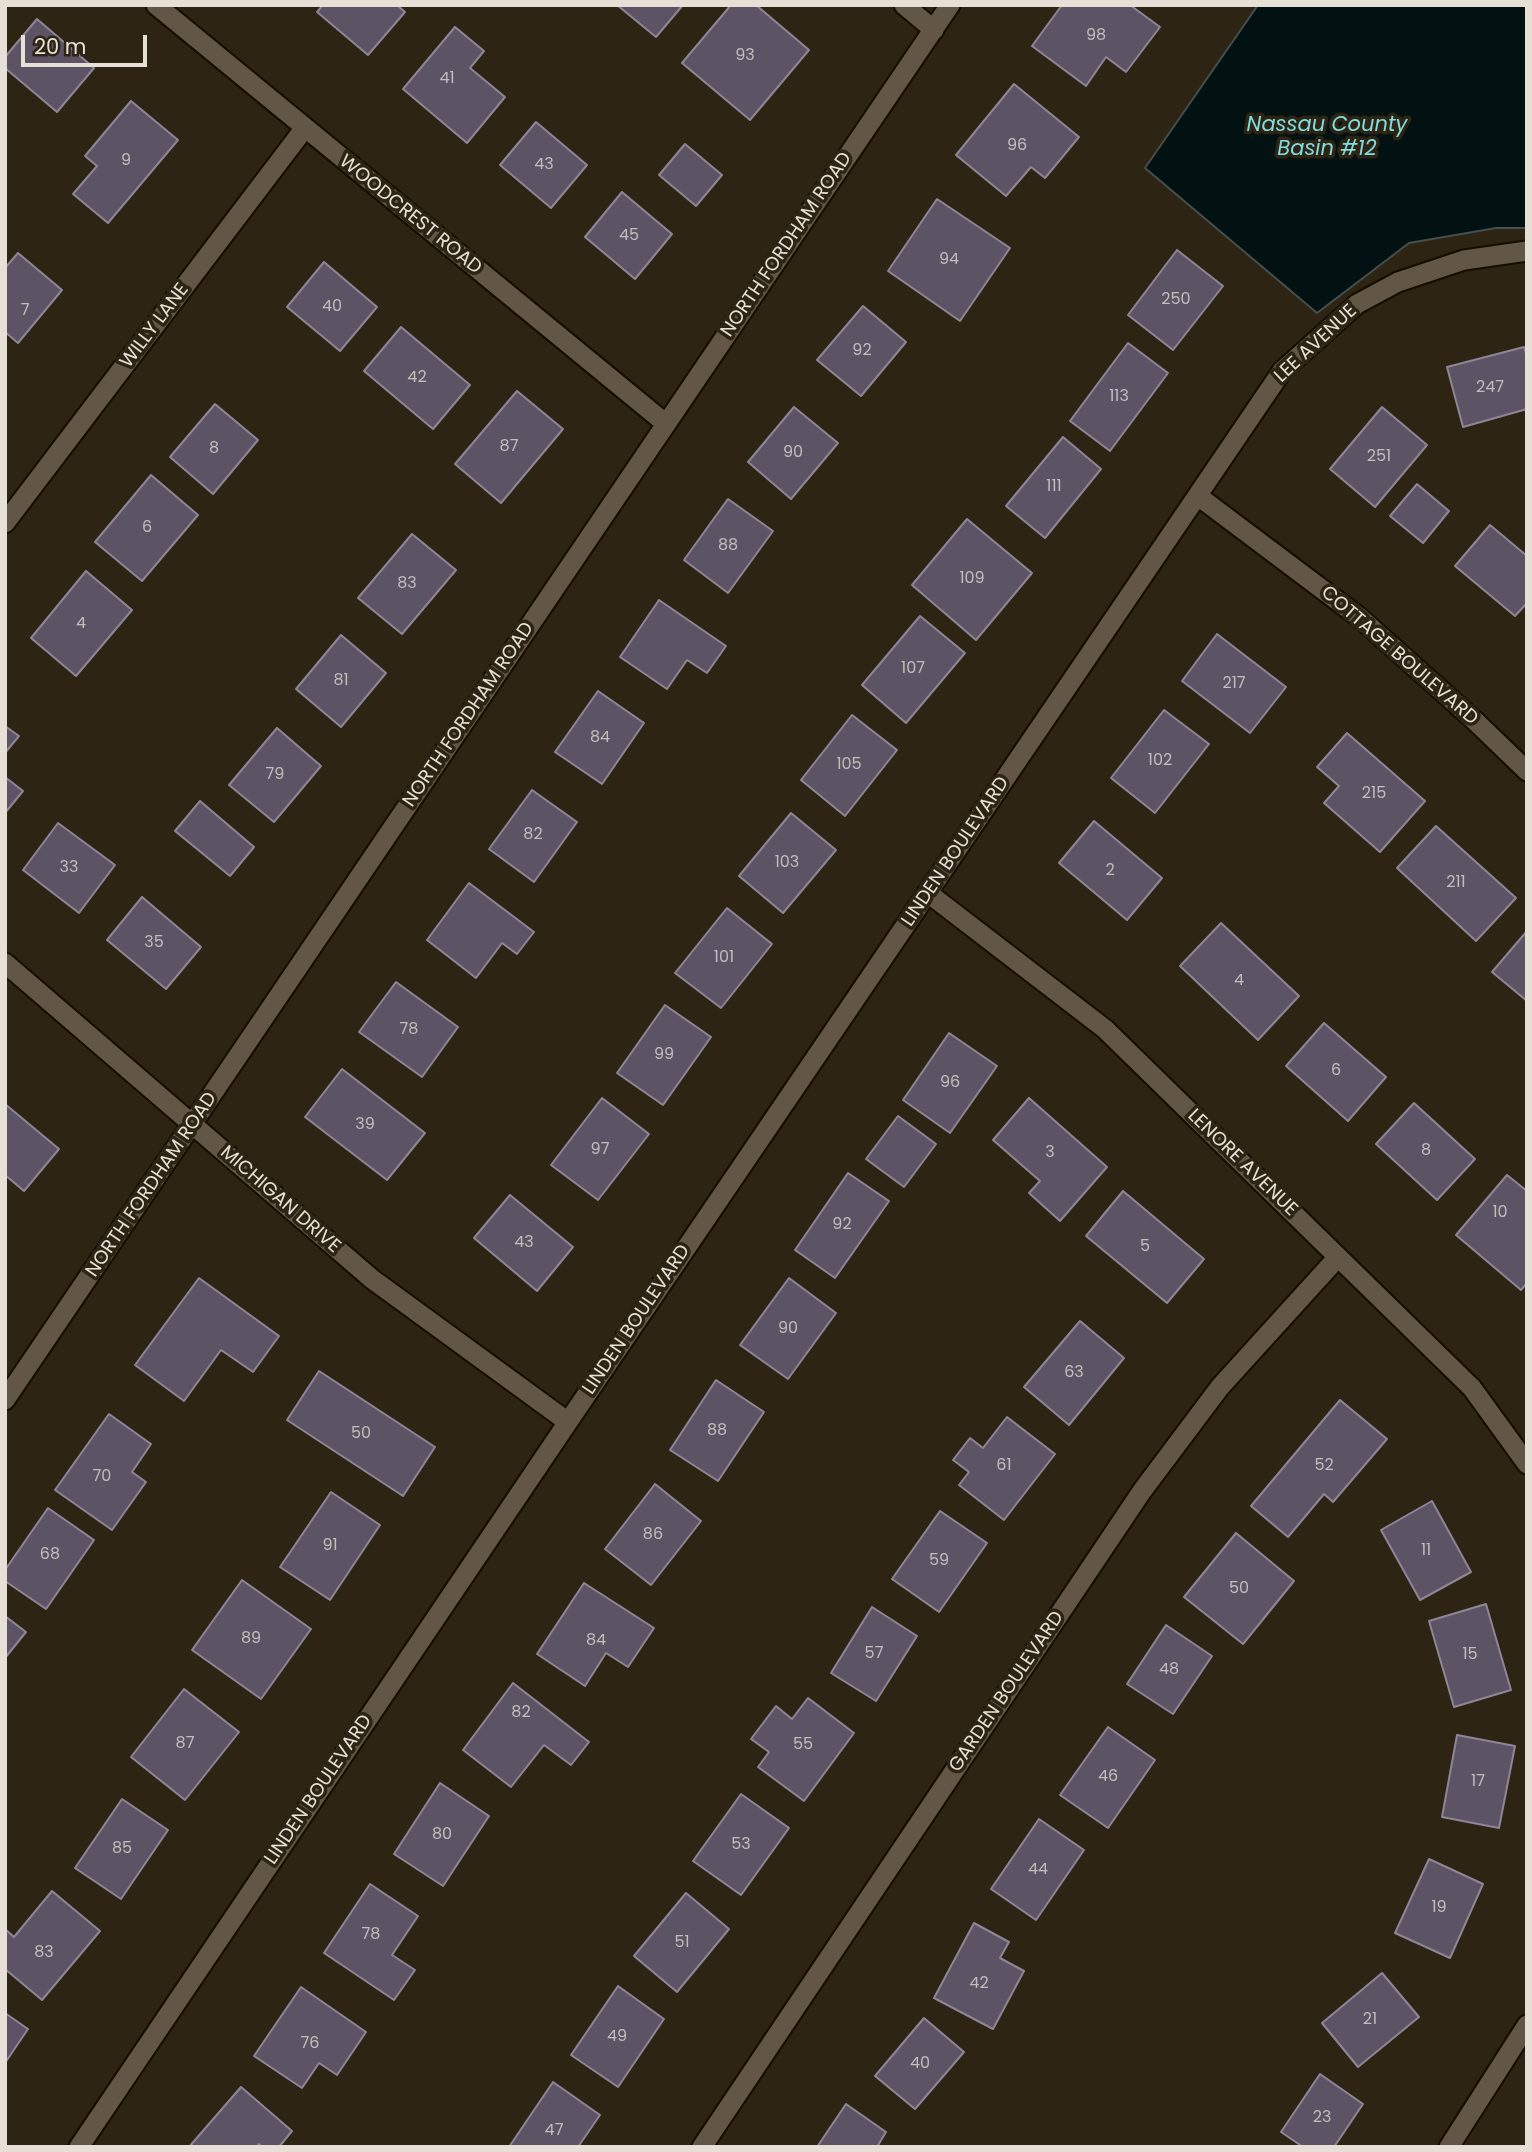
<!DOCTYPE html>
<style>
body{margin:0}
#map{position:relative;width:1532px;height:2152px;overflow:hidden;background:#2d2414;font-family:Poppins,sans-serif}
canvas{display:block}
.frame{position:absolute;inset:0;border:7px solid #e6e0d6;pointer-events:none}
.scale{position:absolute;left:21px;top:35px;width:126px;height:32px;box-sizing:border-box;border:4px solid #e6e0d6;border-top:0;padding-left:9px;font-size:21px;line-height:24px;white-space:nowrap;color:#e6e0d6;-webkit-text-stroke:5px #2d2414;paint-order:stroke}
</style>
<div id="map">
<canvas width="1532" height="2152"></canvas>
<div class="frame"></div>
<div class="scale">20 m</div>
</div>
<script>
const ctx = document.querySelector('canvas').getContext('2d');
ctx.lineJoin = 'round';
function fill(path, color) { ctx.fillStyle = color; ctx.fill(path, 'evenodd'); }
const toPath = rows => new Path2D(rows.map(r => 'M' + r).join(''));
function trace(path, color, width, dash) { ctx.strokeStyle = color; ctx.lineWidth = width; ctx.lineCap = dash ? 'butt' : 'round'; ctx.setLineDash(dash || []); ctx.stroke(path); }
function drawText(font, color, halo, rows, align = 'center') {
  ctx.font = font + ' Poppins,sans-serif'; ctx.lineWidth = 7; ctx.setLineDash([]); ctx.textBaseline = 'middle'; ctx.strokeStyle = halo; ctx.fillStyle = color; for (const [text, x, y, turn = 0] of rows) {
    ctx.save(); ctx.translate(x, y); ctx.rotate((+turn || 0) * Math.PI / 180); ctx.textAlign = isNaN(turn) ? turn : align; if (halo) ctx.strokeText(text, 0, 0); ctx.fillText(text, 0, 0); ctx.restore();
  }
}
const water = toPath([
 [1258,5,1527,5,1527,228,1496,228,1409,243,1317,313,1145,168,1258,5]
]);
const building = toPath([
 [323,5,397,5,405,12,368,55,317,12,323,5],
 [617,5,683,5,656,37,617,5],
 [731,5,756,5,809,50,750,120,682,63,731,5],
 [1062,5,1130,5,1160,27,1126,72,1106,57,1086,86,1032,46,1062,5],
 [37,19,94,68,57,112,5,68,5,57,37,19],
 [455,27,484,51,470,68,505,97,467,143,403,89,455,27],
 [1014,84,1079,137,1045,178,1031,167,1006,196,956,155,1014,84],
 [131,101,178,140,108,223,73,194,97,166,85,156,131,101],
 [536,122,587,165,551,208,500,165,536,122],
 [685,144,722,175,696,206,659,175,685,144],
 [622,192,672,234,635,279,585,237,622,192],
 [937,199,1010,248,960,321,888,271,937,199],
 [1177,250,1223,286,1173,350,1128,315,1177,250],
 [18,253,62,290,18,343,5,332,5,268,18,253],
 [324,262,377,307,340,351,287,307,324,262],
 [863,306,906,342,861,396,817,360,863,306],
 [401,327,470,385,433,429,364,371,401,327],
 [1128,343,1168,373,1110,451,1070,421,1128,343],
 [1524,347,1527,357,1527,409,1463,427,1447,367,1524,347],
 [517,391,563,429,501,503,455,464,517,391],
 [215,404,258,440,213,494,170,457,215,404],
 [794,407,838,443,791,499,748,462,794,407],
 [1382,407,1427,445,1375,507,1330,469,1382,407],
 [1063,437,1101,469,1045,538,1006,506,1063,437],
 [151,475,198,515,142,581,95,542,151,475],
 [1417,484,1449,511,1423,543,1390,516,1417,484],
 [728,499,773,531,728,593,684,560,728,499],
 [967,519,1032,573,976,640,912,585,967,519],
 [1490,525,1527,556,1527,603,1515,616,1455,566,1490,525],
 [412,534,456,570,402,634,358,598,412,534],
 [86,571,132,610,76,676,31,638,86,571],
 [659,600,726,646,707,673,687,660,667,689,620,657,659,600],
 [920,616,965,653,906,723,862,685,920,616],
 [1217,634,1286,687,1250,733,1182,681,1217,634],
 [341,635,386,673,341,727,296,689,341,635],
 [598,691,644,723,602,784,555,752,598,691],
 [1164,710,1209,744,1155,813,1111,778,1164,710],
 [852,715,897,750,845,816,801,780,852,715],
 [5,726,19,736,5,753,5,726],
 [277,728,321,766,274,822,229,785,277,728],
 [1347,733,1425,801,1380,852,1324,803,1339,786,1317,767,1347,733],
 [5,777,23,791,5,813,5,777],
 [532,790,577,822,534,882,489,849,532,790],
 [200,801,254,847,230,876,175,831,200,801],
 [791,813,836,850,783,913,739,876,791,813],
 [1094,821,1162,878,1127,920,1059,863,1094,821],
 [58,823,115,865,79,913,23,870,58,823],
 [1436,826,1516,898,1476,941,1397,868,1436,826],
 [469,883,534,932,517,954,502,943,476,978,427,940,469,883],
 [142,897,201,947,166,989,107,940,142,897],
 [727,908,772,944,721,1008,675,973,727,908],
 [1221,923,1299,996,1258,1040,1180,966,1221,923],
 [1527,931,1527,1001,1492,972,1527,931],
 [396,982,458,1027,422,1077,359,1032,396,982],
 [665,1005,711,1037,663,1105,617,1073,665,1005],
 [1324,1023,1386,1077,1348,1121,1286,1066,1324,1023],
 [949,1033,997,1066,950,1133,903,1100,949,1033],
 [342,1069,425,1133,387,1180,305,1117,342,1069],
 [602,1098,649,1134,598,1200,551,1165,602,1098],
 [1029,1098,1107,1167,1060,1221,1029,1193,1040,1181,993,1140,1029,1098],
 [1414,1103,1475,1159,1437,1200,1376,1144,1414,1103],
 [5,1104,59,1149,24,1191,5,1175,5,1104],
 [898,1116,936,1144,904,1187,866,1159,898,1116],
 [848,1173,889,1201,835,1278,795,1250,848,1173],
 [1507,1175,1527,1191,1527,1283,1521,1290,1456,1235,1507,1175],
 [1123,1191,1204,1259,1167,1303,1086,1236,1123,1191],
 [510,1195,573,1247,537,1291,474,1238,510,1195],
 [199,1278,279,1336,253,1372,221,1350,184,1401,135,1365,199,1278],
 [789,1278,836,1313,788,1379,740,1345,789,1278],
 [1080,1321,1124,1358,1069,1425,1024,1387,1080,1321],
 [319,1371,435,1447,403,1496,287,1420,319,1371],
 [716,1380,764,1412,718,1481,670,1450,716,1380],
 [1340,1400,1387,1439,1333,1502,1324,1494,1288,1537,1251,1506,1340,1400],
 [109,1414,151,1444,132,1472,146,1482,112,1530,55,1490,109,1414],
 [1007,1417,1055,1454,1004,1520,959,1485,969,1472,953,1460,970,1438,983,1448,1007,1417],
 [655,1484,701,1521,651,1585,605,1549,655,1484],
 [331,1492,380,1525,330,1600,280,1567,331,1492],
 [1432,1501,1471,1572,1420,1600,1381,1530,1432,1501],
 [48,1508,94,1540,46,1609,5,1581,5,1570,48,1508],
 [940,1511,987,1543,939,1612,892,1579,940,1511],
 [1236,1533,1294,1581,1243,1644,1184,1597,1236,1533],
 [242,1580,311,1629,261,1699,192,1650,242,1580],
 [584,1583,654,1628,628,1667,606,1653,585,1686,537,1654,584,1583],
 [1486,1604,1511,1690,1454,1707,1429,1621,1486,1604],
 [872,1607,917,1636,876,1701,831,1673,872,1607],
 [5,1616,26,1632,5,1658,5,1616],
 [1166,1625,1212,1656,1173,1714,1127,1684,1166,1625],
 [513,1683,589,1742,571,1765,544,1745,511,1787,463,1750,513,1683],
 [184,1689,239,1732,185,1800,131,1757,184,1689],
 [808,1698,854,1733,804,1801,758,1767,769,1752,751,1739,776,1706,792,1719,808,1698],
 [1108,1727,1155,1760,1108,1828,1060,1795,1108,1727],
 [1457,1735,1515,1746,1499,1828,1442,1817,1457,1735],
 [440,1783,489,1816,443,1886,394,1854,440,1783],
 [741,1794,789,1828,741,1895,693,1861,741,1794],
 [122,1799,168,1830,121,1899,75,1868,122,1799],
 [1039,1819,1084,1850,1036,1920,991,1889,1039,1819],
 [1429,1859,1483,1884,1450,1958,1395,1933,1429,1859],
 [370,1884,418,1916,392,1955,415,1970,394,2000,324,1953,370,1884],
 [52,1891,100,1931,42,2000,5,1969,5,1929,14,1937,52,1891],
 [686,1893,729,1929,677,1992,634,1956,686,1893],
 [974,1923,1009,1942,1000,1958,1024,1971,993,2029,934,1998,974,1923],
 [1382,1973,1419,2017,1358,2067,1322,2023,1382,1973],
 [618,1986,664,2019,618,2087,571,2055,618,1986],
 [301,1987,366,2032,337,2075,319,2063,302,2088,254,2056,301,1987],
 [5,2013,28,2029,5,2063,5,2013],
 [924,2018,964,2052,915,2109,875,2076,924,2018],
 [1320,2074,1363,2104,1334,2147,1303,2147,1281,2132,1320,2074],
 [553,2082,600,2115,578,2147,509,2147,553,2082],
 [241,2087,292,2131,279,2147,262,2147,259,2144,257,2147,189,2147,241,2087],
 [846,2104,886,2132,877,2147,817,2147,846,2104]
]);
const minor = toPath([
 [156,5,665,423],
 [904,5,934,30],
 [1198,496,1359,617,1473,719,1527,771],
 [5,523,304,129],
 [928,893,1105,1029,1472,1388,1527,1464],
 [5,963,372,1279,568,1422],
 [5,1400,950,5],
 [79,2147,568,1422,1282,371,1357,304,1398,282,1464,260,1527,251],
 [702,2147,1142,1491,1220,1387,1338,1257],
 [1449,2147,1527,2025]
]);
const numberNames = [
 ["98",1096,36],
 ["93",745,56],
 ["41",447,79],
 ["96",1017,146],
 ["9",126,161],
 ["43",544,165],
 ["45",629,236],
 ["94",949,260],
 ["250",1176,300],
 ["40",332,307],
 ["7",25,311],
 ["92",862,351],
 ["42",417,378],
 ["247",1490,388],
 ["113",1119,397],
 ["87",509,447],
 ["8",214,449],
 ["90",793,453],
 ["251",1379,457],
 ["111",1054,487],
 ["6",147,528],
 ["88",728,546],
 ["109",972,579],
 ["83",407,584],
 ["4",81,624],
 ["107",913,669],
 ["81",341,681],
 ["217",1234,684],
 ["84",600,738],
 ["102",1160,761],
 ["105",849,765],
 ["79",275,775],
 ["215",1374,794],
 ["82",533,835],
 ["103",787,863],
 ["33",69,868],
 ["2",1110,871],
 ["211",1456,883],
 ["35",154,943],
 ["101",724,958],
 ["4",1239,981],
 ["78",409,1030],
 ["99",664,1055],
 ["6",1336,1071],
 ["96",950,1083],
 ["39",365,1125],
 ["97",600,1150],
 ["8",1426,1151],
 ["3",1050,1153],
 ["10",1500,1213],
 ["92",842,1225],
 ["43",524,1243],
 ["5",1145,1247],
 ["90",788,1329],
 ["63",1074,1373],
 ["88",717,1431],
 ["50",361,1434],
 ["61",1004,1466],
 ["52",1324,1466],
 ["70",102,1477],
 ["86",653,1535],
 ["91",330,1546],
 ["11",1426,1551],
 ["68",50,1555],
 ["59",939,1561],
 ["50",1239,1589],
 ["89",251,1639],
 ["84",596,1641],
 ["57",874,1654],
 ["15",1470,1655],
 ["48",1169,1670],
 ["82",521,1713],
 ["87",185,1744],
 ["55",803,1745],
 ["46",1108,1777],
 ["17",1478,1782],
 ["80",442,1835],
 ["53",741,1845],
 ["85",122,1849],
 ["44",1038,1870],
 ["19",1439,1908],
 ["78",371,1935],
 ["51",682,1943],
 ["83",44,1953],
 ["42",979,1984],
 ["21",1370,2020],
 ["49",617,2037],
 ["76",310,2044],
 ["40",920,2064],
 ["23",1322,2118],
 ["47",554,2131]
];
const streetNames = [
 ["WOODCREST ROAD",410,215,39],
 ["NORTH FORDHAM ROAD",787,245,-56],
 ["WILLY LANE",155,326,-53],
 ["LEE AVENUE",1316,344,-43],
 ["COTTAGE BOULEVARD",1399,656,41],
 ["NORTH FORDHAM ROAD",469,715,-56],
 ["LINDEN BOULEVARD",956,852,-56],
 ["LENORE AVENUE",1242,1163,44],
 ["NORTH FORDHAM ROAD",152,1185,-56],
 ["MICHIGAN DRIVE",280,1200,41],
 ["LINDEN BOULEVARD",637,1320,-56],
 ["GARDEN BOULEVARD",1007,1692,-56],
 ["LINDEN BOULEVARD",319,1790,-56]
];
const waterNames = [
 ["Nassau County",1327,126],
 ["Basin #12",1327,150]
];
fill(water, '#021112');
trace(water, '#464f4d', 2);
fill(building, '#5c5465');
trace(building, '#8e8597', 2);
trace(minor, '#150d01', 23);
trace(minor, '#625746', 19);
drawText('16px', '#c4bdba', null, numberNames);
drawText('19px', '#e6e0d6', '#2d2414', streetNames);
drawText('italic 21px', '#81dde2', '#2d2414', waterNames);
</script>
